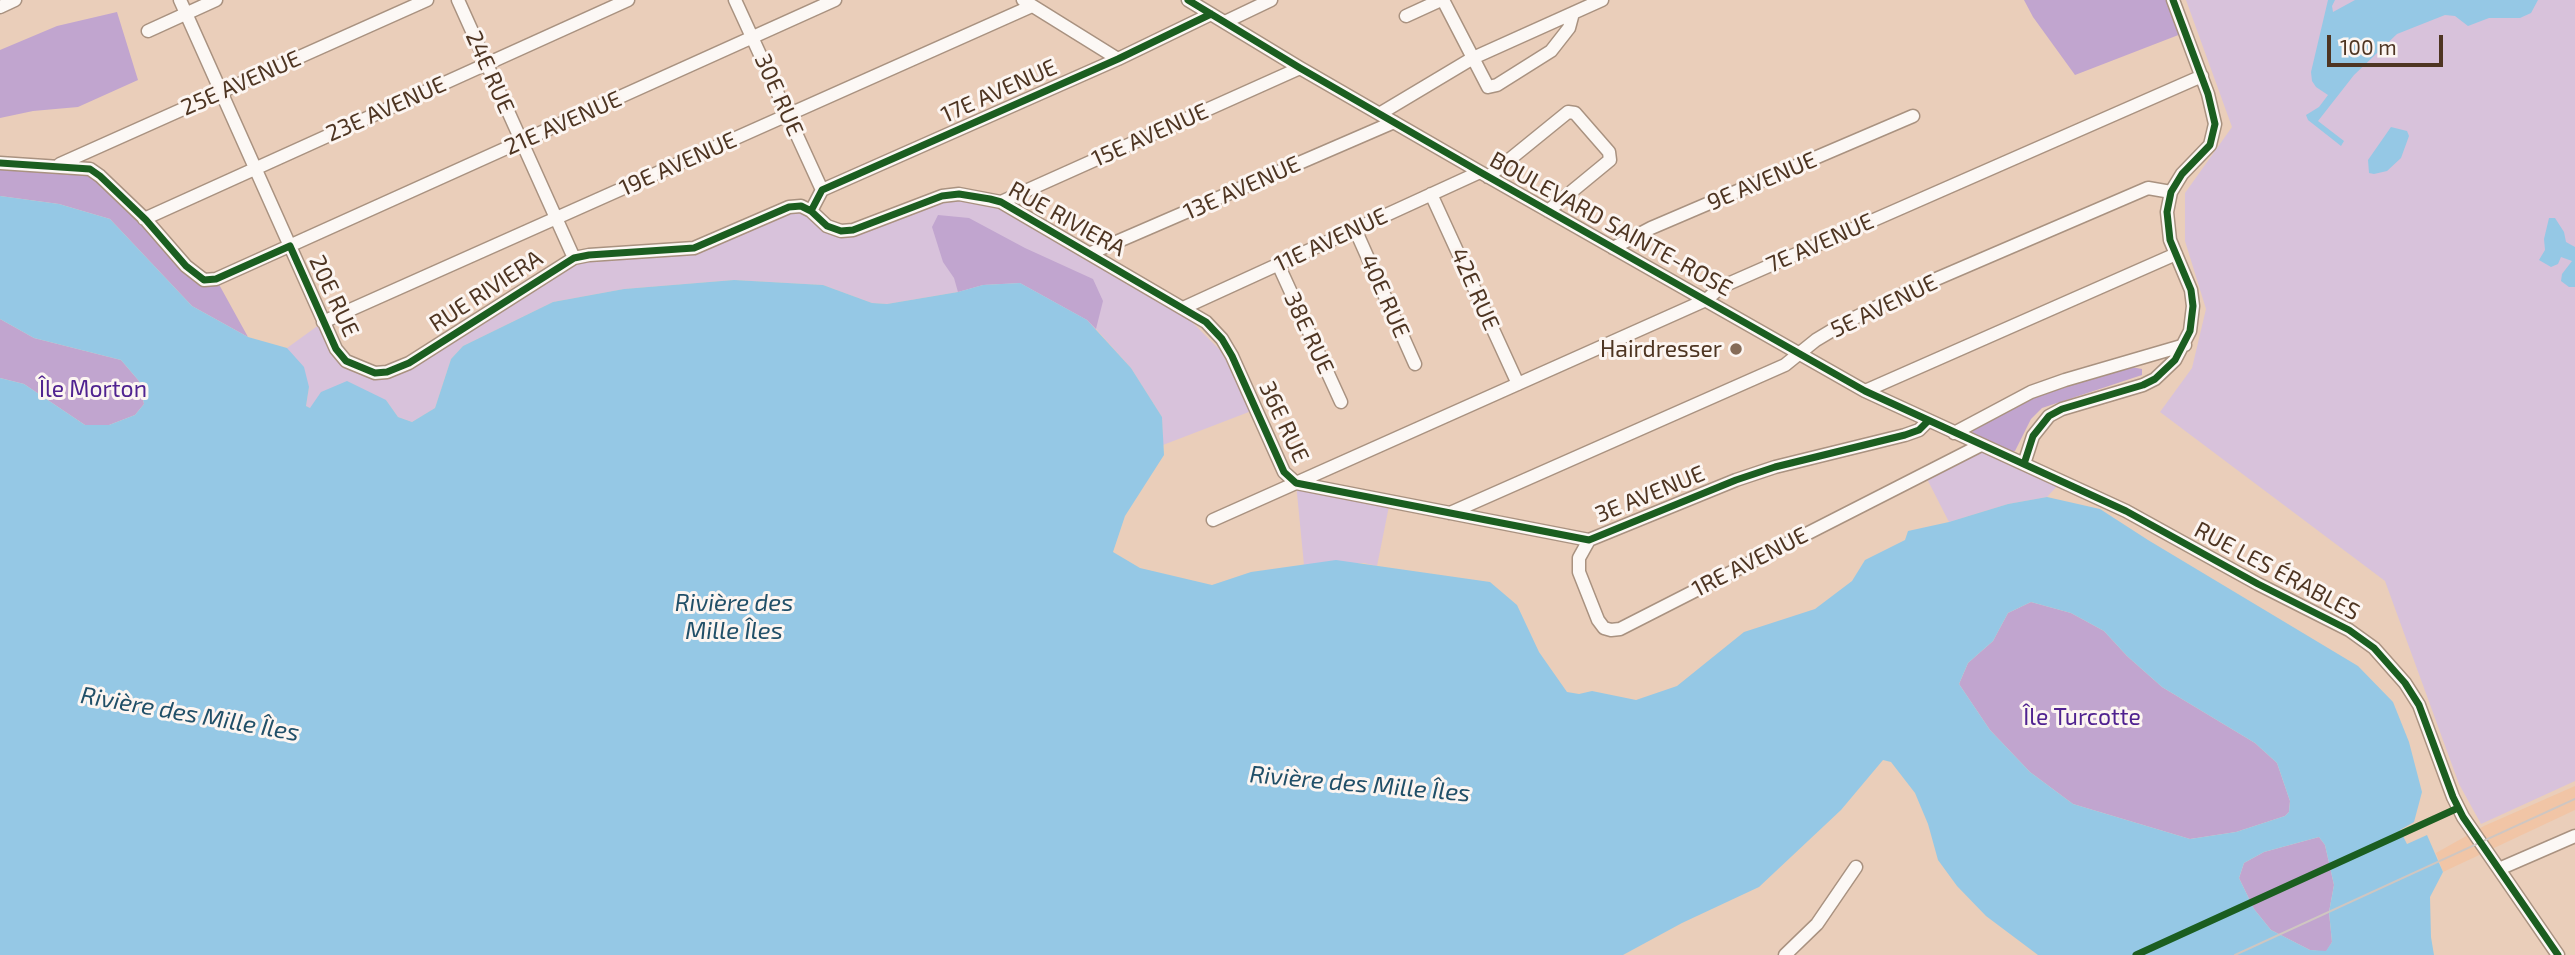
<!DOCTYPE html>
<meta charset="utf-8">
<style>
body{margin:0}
#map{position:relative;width:2575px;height:955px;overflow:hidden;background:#eaceba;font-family:"Exo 2",sans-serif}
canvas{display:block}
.scale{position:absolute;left:2327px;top:35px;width:116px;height:32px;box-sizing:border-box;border:4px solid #4e3522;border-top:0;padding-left:9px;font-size:21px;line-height:24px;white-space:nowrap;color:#4e3522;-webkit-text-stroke:5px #fcf5f1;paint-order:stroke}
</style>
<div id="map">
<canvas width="2575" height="955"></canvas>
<div class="scale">100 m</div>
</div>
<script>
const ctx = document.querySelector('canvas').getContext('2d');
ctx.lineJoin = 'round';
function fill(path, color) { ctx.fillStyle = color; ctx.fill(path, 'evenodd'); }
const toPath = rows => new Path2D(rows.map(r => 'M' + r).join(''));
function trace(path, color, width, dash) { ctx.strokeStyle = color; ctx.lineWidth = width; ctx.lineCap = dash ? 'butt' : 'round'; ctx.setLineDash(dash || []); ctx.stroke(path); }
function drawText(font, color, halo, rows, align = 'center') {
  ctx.font = font + ' "Exo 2",sans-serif'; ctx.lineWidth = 6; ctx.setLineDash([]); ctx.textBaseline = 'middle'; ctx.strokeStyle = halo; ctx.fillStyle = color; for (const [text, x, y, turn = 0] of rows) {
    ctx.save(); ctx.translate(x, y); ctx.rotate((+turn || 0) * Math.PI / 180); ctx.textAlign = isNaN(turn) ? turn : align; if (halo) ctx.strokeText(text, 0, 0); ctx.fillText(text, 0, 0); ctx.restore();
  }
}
const built = toPath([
 [2575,786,2575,810,2443,872,2436,853,2484,826]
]);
const green = toPath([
 [2186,0,2575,0,2575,781,2481,824,2459,784,2385,581,2160,412,2192,368,2206,309,2185,241,2185,193,2232,127],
 [977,198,1001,207,1179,309,1222,352,1254,410,1163,445,1162,417,1131,368,1096,329,1087,320,1020,283,983,285,958,292,887,304,872,303,823,285,734,280,624,289,553,302,463,346,451,359,435,408,412,422,398,417,386,400,310,408,306,406,309,387,287,348,323,322,346,361,387,372,575,258,687,248,790,204,841,231,935,201],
 [1981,445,2060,483,2047,497,2008,504,1949,522,1924,473],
 [1296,483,1390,501,1377,566,1364,563,1304,565]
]);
const forest = toPath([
 [2024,0,2168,0,2181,34,2075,75,2033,17],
 [117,12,138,80,78,107,33,111,0,118,0,50,57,26],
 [0,163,90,169,186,266,216,279,248,337,192,306,110,219,59,204,0,196],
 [938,215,969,218,1025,248,1093,279,1103,301,1096,329,1087,320,1020,283,983,285,958,292,954,278,943,262,932,227],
 [0,319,34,338,121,360,139,381,144,404,135,415,109,425,85,425,24,384,0,378],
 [2126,366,2142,369,2142,375,2042,408,2031,419,2015,451,2010,451,1972,435,1973,429,2035,395],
 [2031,602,2071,613,2104,631,2127,656,2162,687,2255,743,2277,763,2290,801,2289,812,2285,816,2236,832,2190,839,2073,804,2030,772,1990,730,1959,684,1968,663,1993,641,2008,613],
 [2319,837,2325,845,2334,885,2329,912,2332,942,2326,952,2310,950,2271,930,2254,909,2239,878,2244,863,2264,852]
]);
const water = toPath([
 [2328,0,2335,0,2332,6,2333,12,2355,0,2538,0,2531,13,2520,18,2489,18,2468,26,2455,16,2445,15,2397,34,2354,75,2318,121,2344,141,2341,146,2308,120,2306,115,2319,107,2328,95,2316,87,2312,81,2311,72],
 [2391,127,2407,131,2409,136,2401,158,2387,171,2374,174,2369,173,2368,160],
 [0,196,59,204,110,219,192,306,248,337,287,348,304,367,309,387,306,406,310,408,321,392,347,381,386,400,398,417,412,422,435,408,451,359,463,346,553,302,624,289,734,280,823,285,872,303,887,304,958,292,983,285,1020,283,1087,320,1131,368,1162,417,1164,455,1125,516,1113,552,1140,568,1212,585,1251,572,1336,560,1490,582,1517,605,1539,652,1567,692,1579,694,1592,691,1636,700,1677,686,1744,632,1815,609,1852,581,1865,560,1905,540,1908,531,1949,522,2008,504,2047,497,2100,509,2148,540,2358,666,2393,702,2409,742,2422,792,2414,822,2400,830,2407,844,2427,835,2443,872,2430,897,2431,937,2434,955,2038,955,1986,916,1957,886,1938,860,1928,824,1915,793,1891,762,1883,760,1841,810,1759,887,1682,923,1623,955,0,955,0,378,24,384,85,425,109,425,135,415,144,404,139,381,121,360,34,338,0,319],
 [2031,602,2071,613,2104,631,2127,656,2162,687,2255,743,2277,763,2290,801,2289,812,2285,816,2236,832,2190,839,2073,804,2030,772,1990,730,1959,684,1968,663,1993,641,2008,613],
 [2319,837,2325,845,2334,885,2329,912,2332,942,2326,951,2310,950,2271,930,2254,909,2239,878,2244,863,2264,852],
 [2549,218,2555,218,2564,232,2566,242,2575,247,2575,287,2569,287,2561,281,2562,274,2572,261,2561,257,2558,264,2551,267,2539,260,2545,250,2544,239]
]);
const minor = toPath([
 [180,0,336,349,346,361,375,373,387,372,409,363,574,258,589,255,694,248,789,207,801,206,811,211,827,226,841,231,853,230,942,196,959,194,1001,202,1206,322,1222,339,1232,356,1284,472,1296,483,1589,540,1736,480,1775,467,1905,435,1919,430,1928,421],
 [458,0,574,258],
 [735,0,822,190],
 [1023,0,1118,59],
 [1188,0,1300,68,1480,172,1865,391,2126,511,2258,584,2349,630,2374,648,2405,683,2419,705,2453,797,2463,817,2558,955],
 [1443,0,1488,87,1497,85,1551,51,1569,28,1573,13],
 [0,7,15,0],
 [1406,16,1441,0],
 [1225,22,1271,0],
 [148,31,216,0],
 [1381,113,1473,58,1602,0],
 [0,163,90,169,100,176,146,220,186,266,204,280,216,279,835,0],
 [60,164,427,0],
 [1488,177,1568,112,1575,113,1609,152,1610,160,1548,211],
 [1431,194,1518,384],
 [1001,202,1300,68],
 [811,211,822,190,1118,59,1211,14],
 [144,219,628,0],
 [1355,229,1415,364],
 [1613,248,1651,228,1913,116],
 [1091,253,1394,122],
 [1278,264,1341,402],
 [1183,308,1480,172],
 [323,322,1032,6],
 [1865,391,2176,254],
 [1954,433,2031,392,2065,380,2185,345],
 [2024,464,2033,436,2049,416,2062,409,2143,385,2155,379,2175,360,2190,331,2193,306,2191,290,2170,240,2167,212,2171,192,2182,174,2210,145,2215,124,2208,94,2173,0],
 [1450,513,1785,365,1816,340,1846,322,1920,286,2148,188,2171,192],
 [1213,520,1706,300,1721,287,2202,76],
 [1589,540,1579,558,1579,572,1598,620,1604,628,1611,630,1620,629,1981,445],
 [2499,869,2575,836],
 [1785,955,1817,924,1856,867]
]);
const tram = toPath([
 [2235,955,2575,799]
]);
const cycleway = toPath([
 [1188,0,1300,68,1480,172,1865,391,2126,511,2258,584,2349,630,2374,648,2405,683,2419,705,2453,797,2463,817,2558,955],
 [0,163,90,169,100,176,146,220,186,266,204,280,216,279,290,246,336,349,346,361,375,373,387,372,409,363,574,258,589,255,694,248,789,207,801,206,811,211,827,226,841,231,853,230,942,196,959,194,990,199,1001,202,1206,322,1222,339,1232,356,1284,472,1296,483,1589,540,1736,480,1775,467,1905,435,1919,430,1928,421],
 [811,211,822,190,1118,59,1211,14],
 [2024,464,2033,436,2049,416,2062,409,2143,385,2155,379,2175,360,2190,331,2193,306,2191,290,2170,240,2167,212,2171,192,2182,174,2210,145,2215,124,2208,94,2173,0],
 [2136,955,2458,808]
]);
const markers = [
 [1736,349,7,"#856b57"]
];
const streetNames = [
 ["24E RUE",490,72,66],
 ["25E AVENUE",241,83,-24],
 ["17E AVENUE",999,91,-24],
 ["30E RUE",779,95,66],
 ["23E AVENUE",386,109,-24],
 ["21E AVENUE",563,123,-24],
 ["15E AVENUE",1150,135,-24],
 ["19E AVENUE",678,164,-24],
 ["9E AVENUE",1762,181,-23],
 ["13E AVENUE",1242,188,-24],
 ["RUE RIVIERA",1067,219,29],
 ["BOULEVARD SAINTE-ROSE",1611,224,29],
 ["11E AVENUE",1331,240,-25],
 ["7E AVENUE",1820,243,-24],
 ["42E RUE",1475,289,66],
 ["RUE RIVIERA",486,291,-33],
 ["20E RUE",334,296,65],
 ["40E RUE",1385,296,66],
 ["5E AVENUE",1884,306,-26],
 ["38E RUE",1309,333,65],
 ["36E RUE",1284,422,65],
 ["3E AVENUE",1650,494,-22],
 ["1RE AVENUE",1750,562,-27],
 ["RUE LES ÉRABLES",2277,571,28]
];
const poiNames = [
 ["Hairdresser",1722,349]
];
const parkNames = [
 ["Île Morton",93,389],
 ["Île Turcotte",2082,717]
];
const waterNames = [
 ["Rivière des",734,603],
 ["Mille Îles",734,631],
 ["Rivière des Mille Îles",190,714,10],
 ["Rivière des Mille Îles",1360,784,5]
];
fill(built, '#f1c5a6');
fill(green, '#d8c2db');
fill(forest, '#c1a5cf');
fill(water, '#95c8e5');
trace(minor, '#a99280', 15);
trace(minor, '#fcf8f5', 12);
trace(tram, '#cfc6c1', 2);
trace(cycleway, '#1b5e20', 7);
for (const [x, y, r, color] of markers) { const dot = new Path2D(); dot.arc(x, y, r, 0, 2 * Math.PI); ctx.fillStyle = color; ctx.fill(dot); trace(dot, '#fcf5f1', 2.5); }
drawText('23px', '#4e3522', '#fcf5f1', streetNames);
drawText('23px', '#4e3522', '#fcf5f1', poiNames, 'right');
drawText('23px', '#502390', '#fcf5f1', parkNames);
drawText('italic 24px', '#204f68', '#fcf5f1', waterNames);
</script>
